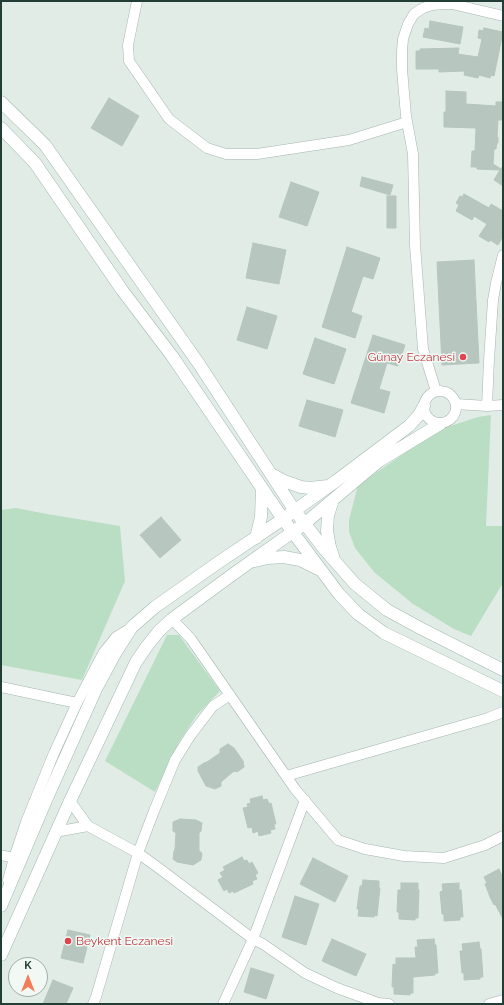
<!DOCTYPE html>
<meta charset="utf-8">
<style>
body{margin:0}
#map{position:relative;width:504px;height:1005px;overflow:hidden;background:#e2ece7;font-family:Raleway,sans-serif}
canvas{display:block}
.frame{position:absolute;inset:0;border:2px solid #223d35;pointer-events:none}
.north{position:absolute;left:8px;top:957px;width:40px;height:40px;box-sizing:border-box;background:#f2f9f5;border:1px solid #9faea8;border-radius:50%;rotate:0deg;font-size:11px;font-weight:700;line-height:16px;text-align:center;color:#223d35}
.north::after{content:'';display:block;margin:auto;width:14px;height:18px;background:#f37c59;clip-path:polygon(50% 0,100% 100%,50% 72%,0 100%)}
</style>
<div id="map">
<canvas width="504" height="1005"></canvas>
<div class="frame"></div>
<div class="north">K</div>
</div>
<script>
const ctx = document.querySelector('canvas').getContext('2d');
ctx.lineJoin = 'round';
function fill(path, color) { ctx.fillStyle = color; ctx.fill(path, 'evenodd'); }
const toPath = rows => new Path2D(rows.map(r => 'M' + r).join(''));
function trace(path, color, width, dash) { ctx.strokeStyle = color; ctx.lineWidth = width; ctx.lineCap = dash ? 'butt' : 'round'; ctx.setLineDash(dash || []); ctx.stroke(path); }
function drawText(font, color, halo, rows, align = 'center') {
  ctx.font = font + ' Raleway,sans-serif'; ctx.lineWidth = 3; ctx.setLineDash([]); ctx.textBaseline = 'middle'; ctx.strokeStyle = halo; ctx.fillStyle = color; for (const [text, x, y, turn = 0] of rows) {
    ctx.save(); ctx.translate(x, y); ctx.rotate((+turn || 0) * Math.PI / 180); ctx.textAlign = isNaN(turn) ? turn : align; if (halo) ctx.strokeText(text, 0, 0); ctx.fillText(text, 0, 0); ctx.restore();
  }
}
const green = toPath([
 [491,415,486,526,503,526,503,583,471,636,454,629,413,604,374,572,355,548,349,532,349,520,358,485,438,430,478,417],
 [16,508,47,514,120,526,125,581,82,680,1,665,1,510],
 [167,635,179,635,220,691,197,715,179,742,155,792,105,761]
]);
const building = toPath([
 [430,21,463,27,460,44,423,37,425,28,429,29,430,21],
 [484,28,503,32,494,76,491,75,490,78,479,75,478,78,464,75,465,71,439,72,439,69,416,69,416,51,420,51,420,49,459,48,458,54,478,57,482,39,478,38,479,30,483,31,484,28],
 [446,91,466,92,466,104,496,106,496,102,503,102,503,120,498,120,497,137,498,137,498,143,497,143,496,149,494,149,493,164,501,169,503,166,503,186,494,180,500,170,477,169,477,167,471,167,472,151,475,151,476,128,444,127,444,112,446,112,446,91],
 [109,98,139,116,122,146,91,128,109,98],
 [362,177,393,185,390,195,360,186,362,177],
 [291,182,319,192,307,226,279,217,291,182],
 [464,194,489,208,491,204,503,211,503,236,498,245,490,240,489,242,479,236,487,224,474,216,472,220,456,211,459,205,456,203,460,196,462,197,464,194],
 [387,196,396,196,396,228,387,228,387,196],
 [253,243,286,250,279,284,246,278,253,243],
 [347,247,380,258,373,279,363,276,351,312,362,316,355,338,322,327,347,247],
 [474,260,479,363,442,365,437,262,474,260],
 [247,307,277,316,267,349,237,340,247,307],
 [373,335,405,345,398,366,387,363,379,389,390,392,384,413,351,403,373,335],
 [315,338,346,349,334,384,303,374,315,338],
 [307,400,343,410,335,437,299,426,307,400],
 [161,517,181,540,160,558,140,535,161,517],
 [228,744,234,748,243,761,244,767,237,772,234,771,221,782,221,786,215,789,206,786,198,771,198,767,204,763,207,762,220,753,220,749,228,744],
 [262,796,263,800,267,799,269,804,271,803,276,824,274,824,275,829,270,830,271,833,259,836,258,831,253,833,252,827,248,828,243,808,248,807,247,804,251,803,250,799,262,796],
 [180,819,196,820,202,823,201,831,199,833,199,851,202,853,201,860,193,865,177,862,173,859,174,851,175,849,176,833,173,831,173,822,180,819],
 [242,857,244,861,247,860,249,864,252,862,258,873,255,875,257,879,252,881,253,884,234,893,233,891,229,893,227,889,224,891,218,880,223,877,220,873,225,870,223,867,242,857],
 [313,858,348,876,335,902,300,884,313,858],
 [499,869,503,878,503,919,495,904,494,905,490,897,485,884,487,883,484,877,499,869],
 [363,880,379,881,379,888,380,888,377,916,375,915,374,917,358,916,359,909,357,909,358,901,360,886,362,886,363,880],
 [401,883,418,883,418,890,419,890,418,918,415,918,415,920,399,919,399,912,397,912,398,890,401,890,401,883],
 [459,883,459,890,461,890,463,917,460,917,460,920,444,921,444,914,442,914,440,892,443,891,442,884,459,883],
 [295,896,319,904,306,945,282,937,295,896],
 [68,930,90,935,83,963,61,958,68,930],
 [332,939,366,954,356,976,322,961,332,939],
 [434,939,435,945,436,945,438,973,435,973,435,975,413,977,413,993,410,993,410,995,394,994,394,987,392,987,393,964,396,965,396,958,416,958,415,947,418,947,417,940,434,939],
 [479,942,480,949,481,949,483,977,480,977,480,979,464,980,464,973,462,973,460,951,463,951,462,944,479,942],
 [251,968,274,975,266,999,244,992,251,968],
 [53,980,73,988,66,1004,43,1004,53,980]
]);
const street = toPath([
 [137,1,128,45,129,61,169,119,207,148,226,154,257,154,349,140,407,122],
 '424 407a16 16 0 1 1 32 0a16 16 0 1 1-32 0Z',
 [436,391,423,349,415,245,413,154,406,116,402,69,402,51,403,39,408,24,414,14,423,8,432,5,445,4,452,4,503,16],
 [456,404,487,406,503,405],
 [487,406,489,360,493,300,496,283,503,255],
 [172,619,191,639,295,789,338,840,365,849,404,856,444,858,485,845,503,836],
 [1,687,77,703],
 [286,776,488,718,503,712],
 [70,801,88,826,138,853,156,866,253,939,263,944,305,973,337,988,378,1003,389,1004],
 [55,832,88,826],
 [1,855,14,858],
 [8,880,14,858,26,822,54,753,77,703,99,661,104,652,116,637,131,628],
 [93,1004,96,997,138,853,154,811,175,760,190,736,213,706,230,695],
 [223,1004,253,939,305,800],
 [489,1004,503,1000]
]);
const secondary = toPath([
 [1,102,45,145,199,364,295,511,325,550,355,584,387,610,420,628,503,670],
 [1,128,35,163,122,290,172,356,283,519,339,594,358,614,384,633,503,691],
 [273,475,284,481,301,487,310,488,328,486],
 [333,500,328,515,327,531,330,547,333,556],
 [256,538,261,517,262,488],
 [255,561,268,558,284,557,300,560,318,569],
 [1,906,47,798,96,689,116,652,132,627,155,607,219,562,283,519,336,481,409,426,419,415,424,406],
 [1,955,70,801,136,662,147,646,159,631,172,619,236,572,304,524,379,461,440,424]
]);
const markers = [
 [463,357,4,"#e0444e"],
 [68,941,4,"#e0444e"]
];
const healthNames = [
 ["Günay Eczanesi",455,357],
 ["Beykent Eczanesi",76,941,"left"]
];
fill(green, '#badec3');
fill(building, '#b7c7c0');
trace(building, '#b4c6be', 1);
trace(street, '#a5b4ae', 11);
trace(secondary, '#a0b8af', 13);
trace(street, '#fff', 10);
trace(secondary, '#fff', 12);
for (const [x, y, r, color] of markers) { const dot = new Path2D(); dot.arc(x, y, r, 0, 2 * Math.PI); ctx.fillStyle = color; ctx.fill(dot); trace(dot, '#f2f9f5', 1.5); }
drawText('12px', '#be3a42', '#f2f9f5', healthNames, 'right');
</script>
